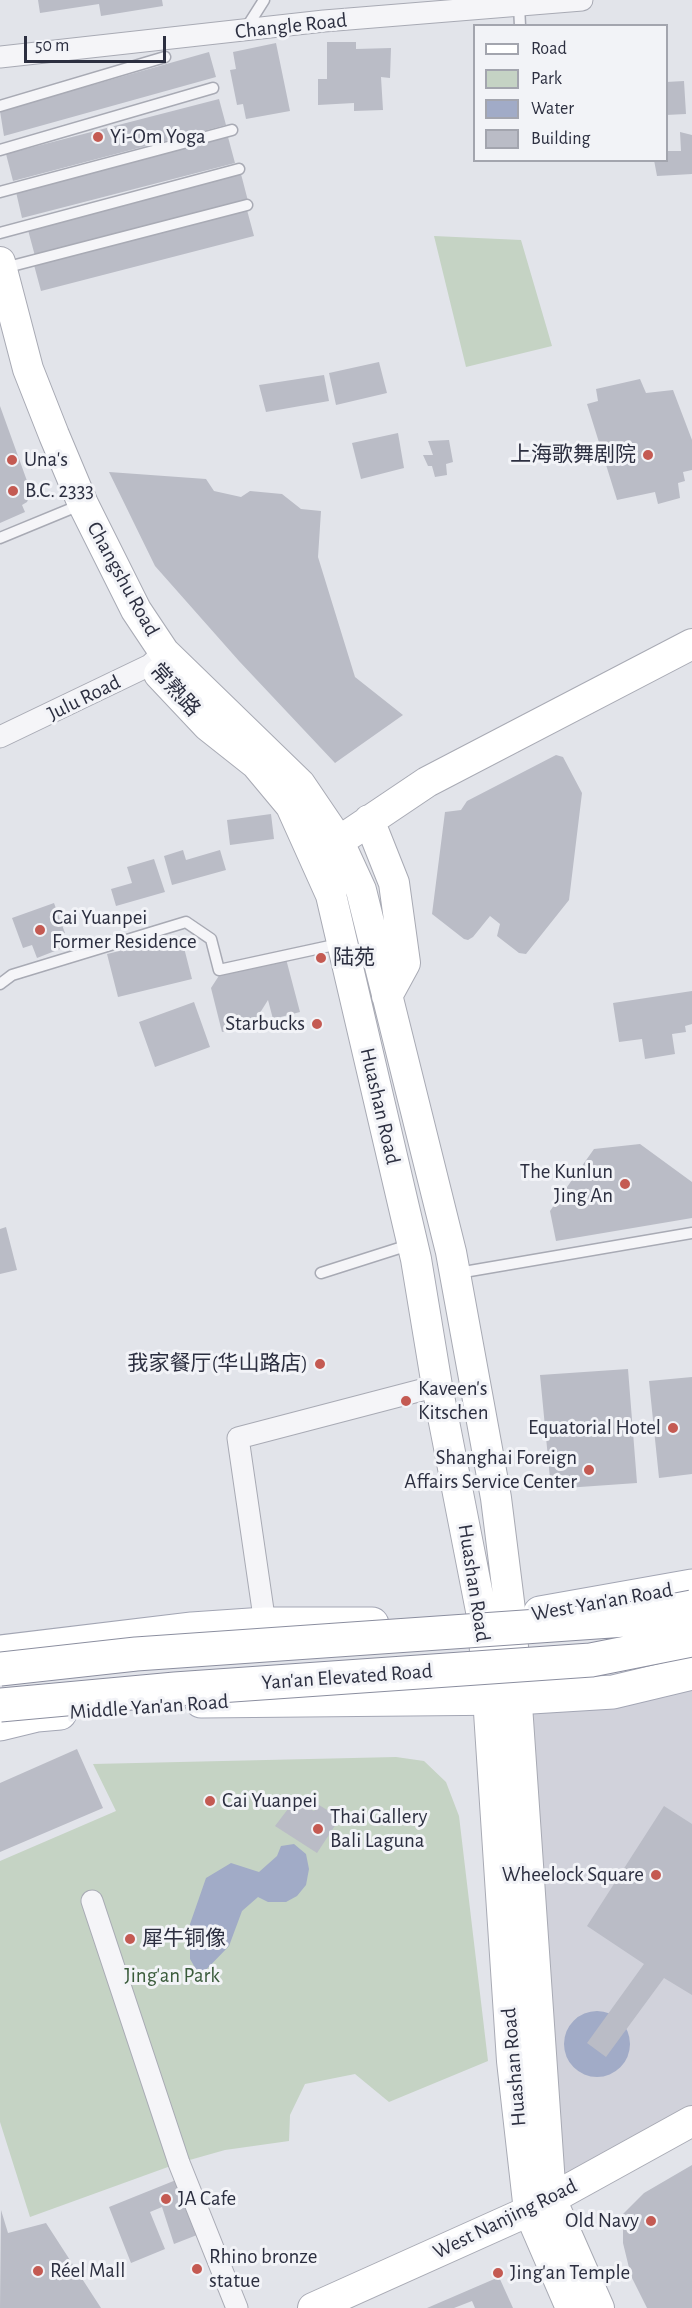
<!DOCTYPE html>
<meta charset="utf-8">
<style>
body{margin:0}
#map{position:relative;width:692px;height:2308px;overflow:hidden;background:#e2e4ea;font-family:"Alegreya Sans",sans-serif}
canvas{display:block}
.legend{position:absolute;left:473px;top:24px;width:195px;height:138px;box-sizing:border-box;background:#f2f3f7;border:2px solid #a3a5ae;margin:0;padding:8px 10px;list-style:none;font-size:18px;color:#2c2f40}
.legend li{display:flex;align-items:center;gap:12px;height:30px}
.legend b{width:30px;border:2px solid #a3a5ae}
.scale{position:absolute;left:24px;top:36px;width:142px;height:27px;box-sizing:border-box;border:3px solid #2c2f40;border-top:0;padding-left:8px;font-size:18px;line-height:21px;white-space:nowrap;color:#2c2f40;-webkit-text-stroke:4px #f2f3f7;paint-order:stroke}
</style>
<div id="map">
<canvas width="692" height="2308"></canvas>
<ul class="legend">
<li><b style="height:8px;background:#fff"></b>Road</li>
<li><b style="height:16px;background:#c5d3c4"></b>Park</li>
<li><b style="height:16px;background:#a1abc7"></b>Water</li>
<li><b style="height:16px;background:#babcc6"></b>Building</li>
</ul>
<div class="scale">50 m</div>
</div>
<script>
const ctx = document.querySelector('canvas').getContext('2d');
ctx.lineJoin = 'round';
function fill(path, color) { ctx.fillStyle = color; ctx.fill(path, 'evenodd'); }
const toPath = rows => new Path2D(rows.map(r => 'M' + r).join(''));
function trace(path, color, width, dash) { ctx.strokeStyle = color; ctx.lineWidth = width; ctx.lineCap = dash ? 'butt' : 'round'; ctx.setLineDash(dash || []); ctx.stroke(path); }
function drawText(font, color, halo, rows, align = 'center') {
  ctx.font = font + ' "Alegreya Sans","Noto Sans SC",sans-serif'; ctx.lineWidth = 6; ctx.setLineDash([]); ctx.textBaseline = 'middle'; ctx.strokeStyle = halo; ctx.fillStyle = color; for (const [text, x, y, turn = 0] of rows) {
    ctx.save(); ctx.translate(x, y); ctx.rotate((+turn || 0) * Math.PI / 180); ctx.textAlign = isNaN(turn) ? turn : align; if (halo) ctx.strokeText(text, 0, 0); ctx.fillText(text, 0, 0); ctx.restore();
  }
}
const built = toPath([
 [692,1682,692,2111,560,2186,525,1706]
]);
const green = toPath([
 [434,236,521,240,552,346,466,367],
 [396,1757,424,1761,446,1782,459,1816,488,2061,389,2102,355,2074,305,2084,290,2115,289,2141,225,2150,179,2163,30,2217,0,2122,0,1861,116,1811,93,1764]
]);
const water = toPath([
 [294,1844,306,1854,309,1869,306,1885,297,1896,286,1902,268,1902,258,1897,242,1911,229,1946,200,1976,190,1959,190,1924,206,1878,231,1863,259,1872,277,1856,281,1846],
 '564 2044a33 33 0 1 1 66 0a33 33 0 1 1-66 0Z'
]);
const building = toPath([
 [38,0,162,0,163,6,101,16,99,4,40,13],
 [327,42,356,42,356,49,391,48,390,78,381,77,383,110,354,111,354,103,318,105,318,79,327,79],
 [276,43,290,111,246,119,243,104,237,105,230,70,236,69,233,52],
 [209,52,216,77,4,136,0,111],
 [684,81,686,114,666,115,666,82],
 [219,99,226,125,13,181,6,154],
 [680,132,692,135,692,174,657,176,654,160,666,160,666,151,681,151],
 [228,137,235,163,22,218,16,192],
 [241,174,248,201,35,256,28,230],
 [247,210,254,236,41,291,34,265],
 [379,362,387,393,336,405,329,373],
 [324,375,329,401,266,412,259,385],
 [640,379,646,393,673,390,692,440,692,470,683,472,685,481,678,483,680,498,658,504,655,492,617,500,587,404,598,401,596,389],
 [0,406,31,492,27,502,22,505,25,512,0,523],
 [398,433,404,468,361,479,352,443],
 [449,440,453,462,446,464,447,475,435,477,432,466,428,466,423,455,433,455,428,441],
 [109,472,206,479,214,491,241,497,250,491,282,494,301,509,321,511,318,557,355,677,403,715,335,763,239,661,155,566],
 [556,755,563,757,582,793,569,900,526,954,519,953,497,936,500,924,490,916,473,937,468,940,464,939,432,914,445,812,461,810,467,801],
 [271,814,274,839,230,845,227,820],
 [183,850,186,860,220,850,226,870,172,885,164,856],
 [154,859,165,892,116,906,111,889,132,883,127,867],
 [54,903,65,933,56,936,60,949,37,958,32,945,23,948,12,918],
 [181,936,192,979,118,997,107,954],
 [285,955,300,1012,273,1019,268,1000,253,1024,222,1032,211,988,222,971],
 [692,991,692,1024,685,1026,686,1032,672,1034,675,1054,645,1059,642,1039,619,1042,613,1003],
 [194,1002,210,1047,155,1067,139,1022],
 [640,1144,692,1182,692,1218,556,1241,550,1211,594,1149],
 [6,1227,17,1270,0,1274,0,1229],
 [628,1369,637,1483,551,1489,540,1375],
 [692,1377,692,1474,659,1478,649,1381],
 [77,1749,103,1808,0,1852,0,1783],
 [294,1801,314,1811,319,1805,340,1818,317,1853,275,1826],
 [664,1806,692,1824,692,1995,664,1978,606,2057,587,2043,644,1964,587,1926],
 [692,2165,692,2308,647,2308,631,2276,623,2243,623,2214,644,2193],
 [176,2180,197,2235,174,2244,162,2207,150,2212,165,2249,131,2263,109,2207],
 [1,2210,8,2233,46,2223,101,2308,0,2308],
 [499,2277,513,2308,475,2308,472,2301,454,2308,427,2308]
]);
const lane = toPath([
 [519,5,520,26],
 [245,30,264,0],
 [0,106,165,57],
 [0,150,213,88],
 [0,192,232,130],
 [0,233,239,169],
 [4,268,247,205],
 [0,538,80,505],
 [0,984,12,975,186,922,211,939,219,970,339,944],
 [321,1273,412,1244],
 [458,1273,692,1233]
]);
const street = toPath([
 [0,57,324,21,582,0],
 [0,737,150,665,164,652],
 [265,1624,238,1438,437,1386],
 [92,1901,179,2163,237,2308]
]);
const secondary = toPath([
 [0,262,28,369,54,435,83,504,136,610,164,652,300,784,338,840,361,890,451,1252,496,1498,511,1618,551,2199,599,2308],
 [159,674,208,726,256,764,291,806,331,895,416,1259,437,1386,483,1621,512,2061,529,2211,571,2308],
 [369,820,394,883,405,963,387,996],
 [323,852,427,782,692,644],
 [313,2308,529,2211,692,2121]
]);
const primary = toPath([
 [540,1613,692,1586],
 [0,1652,192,1629,265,1624,372,1624],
 [201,1701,515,1698,613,1692,692,1673],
 [0,1724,37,1715,60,1713]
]);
const highwayBridge = toPath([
 [0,1669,136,1654,625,1620,692,1607],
 [0,1705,175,1689,591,1660,692,1640]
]);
const markers = [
 [98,137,6,"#c45a52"],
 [648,455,6,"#c45a52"],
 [12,460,6,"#c45a52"],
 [13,491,6,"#c45a52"],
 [40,930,6,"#c45a52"],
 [321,958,6,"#c45a52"],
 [317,1024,6,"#c45a52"],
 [625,1184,6,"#c45a52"],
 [320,1364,6,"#c45a52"],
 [406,1401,6,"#c45a52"],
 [673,1428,6,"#c45a52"],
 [589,1470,6,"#c45a52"],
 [210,1801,6,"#c45a52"],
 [318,1829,6,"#c45a52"],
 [656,1875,6,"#c45a52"],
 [130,1939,6,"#c45a52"],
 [166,2199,6,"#c45a52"],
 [651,2221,6,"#c45a52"],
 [197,2269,6,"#c45a52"],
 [38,2271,6,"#c45a52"],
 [498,2273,6,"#c45a52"]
];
const streetNames = [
 ["Changle Road",291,26,-6],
 ["Changshu Road",123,579,61],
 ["常熟路",175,690,48],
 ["Julu Road",84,698,-26],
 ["Huashan Road",380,1106,77],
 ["Huashan Road",474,1583,81],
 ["West Yan'an Road",602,1602,-10],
 ["Yan'an Elevated Road",347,1677,-4],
 ["Middle Yan'an Road",149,1707,-4],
 ["Huashan Road",514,2067,-95],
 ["West Nanjing Road",505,2219,-26]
];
const poiNames = [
 ["Yi-Om Yoga",110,137],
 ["上海歌舞剧院",636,455,"right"],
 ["Una's",24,460],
 ["B.C. 2333",25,491],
 ["Cai Yuanpei",52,918],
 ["Former Residence",52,942],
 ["陆苑",333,958],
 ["Starbucks",305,1024,"right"],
 ["The Kunlun",613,1172,"right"],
 ["Jing An",613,1196,"right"],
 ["我家餐厅(华山路店)",308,1364,"right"],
 ["Kaveen's",418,1389],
 ["Kitschen",418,1413],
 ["Equatorial Hotel",661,1428,"right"],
 ["Shanghai Foreign",577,1458,"right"],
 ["Affairs Service Center",577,1482,"right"],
 ["Cai Yuanpei",222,1801],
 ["Thai Gallery",330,1817],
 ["Bali Laguna",330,1841],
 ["Wheelock Square",644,1875,"right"],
 ["犀牛铜像",142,1939],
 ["JA Cafe",178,2199],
 ["Old Navy",639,2221,"right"],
 ["Rhino bronze",209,2257],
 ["statue",209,2281],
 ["Réel Mall",50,2271],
 ["Jing'an Temple",510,2273]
];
const parkNames = [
 ["Jing'an Park",172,1976]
];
fill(built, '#d1d2db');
fill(green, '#c5d3c4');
fill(water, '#a1abc7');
fill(building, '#babcc6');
trace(lane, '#a8aab4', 13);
trace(street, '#a8aab4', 23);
trace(secondary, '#a8aab4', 32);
trace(primary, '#a3a6b4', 35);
trace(lane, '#f5f5f8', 10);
trace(street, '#f5f5f8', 21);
trace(secondary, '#fff', 30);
trace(primary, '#fff', 33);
trace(highwayBridge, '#8b8e9f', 35, []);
trace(highwayBridge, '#fff', 33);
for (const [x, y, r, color] of markers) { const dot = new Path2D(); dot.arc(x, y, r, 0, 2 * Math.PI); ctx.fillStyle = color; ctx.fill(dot); trace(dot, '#f2f3f7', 2); }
drawText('21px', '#2c2f40', '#f2f3f7', streetNames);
drawText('21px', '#2c2f40', '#f2f3f7', poiNames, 'left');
drawText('21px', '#3a5b3b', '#f2f3f7', parkNames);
</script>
